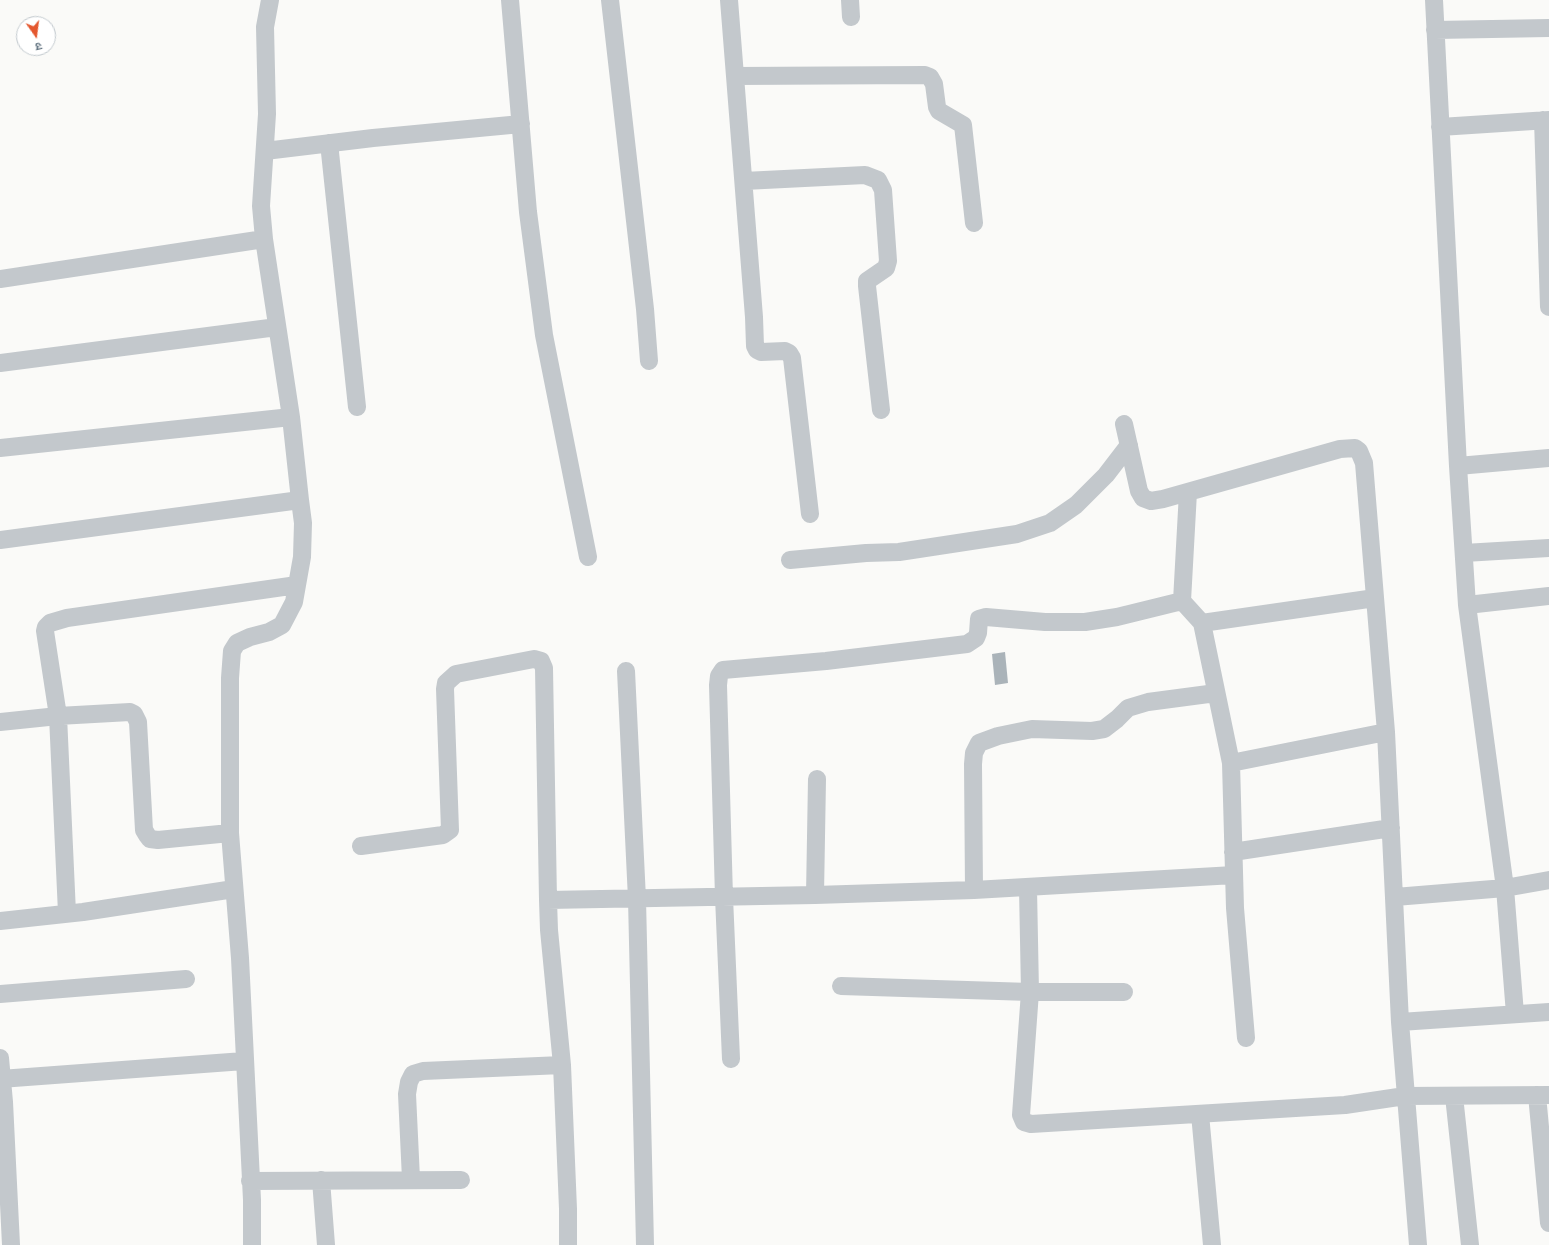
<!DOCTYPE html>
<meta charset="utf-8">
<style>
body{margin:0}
#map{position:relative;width:1549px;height:1245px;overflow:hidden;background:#fafaf8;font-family:"PT Sans","Noto Sans Devanagari",sans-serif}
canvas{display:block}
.north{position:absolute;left:16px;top:16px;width:40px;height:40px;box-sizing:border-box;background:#fff;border:1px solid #c1c8cd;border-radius:50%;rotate:166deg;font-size:11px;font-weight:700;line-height:16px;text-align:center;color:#657683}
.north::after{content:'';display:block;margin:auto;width:14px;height:18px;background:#e4572e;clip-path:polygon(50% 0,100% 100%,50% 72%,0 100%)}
</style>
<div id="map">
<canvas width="1549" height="1245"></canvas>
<div class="north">उ</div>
</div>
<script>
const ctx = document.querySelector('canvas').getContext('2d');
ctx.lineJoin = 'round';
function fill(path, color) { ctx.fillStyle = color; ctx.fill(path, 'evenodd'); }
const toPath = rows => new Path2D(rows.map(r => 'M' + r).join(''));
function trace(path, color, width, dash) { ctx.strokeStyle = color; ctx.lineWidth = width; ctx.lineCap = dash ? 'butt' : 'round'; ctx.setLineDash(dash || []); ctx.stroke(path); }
const building = toPath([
 [1005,652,1008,683,995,685,992,654]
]);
const minor = toPath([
 [510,0,528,212,544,335,588,557],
 [610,0,645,309,649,361],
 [729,0,754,317,755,346,757,350,761,352,785,351,789,353,792,358,810,514],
 [850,0,851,17],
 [1434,0,1458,466,1467,605,1505,888,1515,1014],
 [1435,30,1549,28],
 [735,76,925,75,930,77,934,84,937,107,939,111,963,125,974,223],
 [1543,120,1549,307],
 [1440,127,1549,120],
 [329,143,357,407],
 [265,151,373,138,521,124],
 [744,181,865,175,878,180,883,190,888,261,886,268,867,281,867,286,881,410],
 [0,279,264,239],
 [0,363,277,327],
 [1124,424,1139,491,1143,498,1151,501,1163,499,1340,449,1355,448,1359,451,1364,463,1386,732,1400,1022,1418,1245],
 [0,448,291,417],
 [1458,466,1549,458],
 [1188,492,1182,601,1202,623,1231,763,1235,908,1246,1038],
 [0,540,300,500],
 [1464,553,1549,548],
 [790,560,866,553,899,552,1017,534,1050,523,1076,505,1106,475,1129,445],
 [1467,605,1549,596],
 [1202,623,1375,598],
 [626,671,637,899,645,1245],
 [0,722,58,716,130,712,134,714,138,722,144,830,147,835,150,839,158,840,230,833],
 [1231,763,1386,732],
 [361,846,443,835,450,830,445,689,446,683,456,674,534,659,541,661,544,668,548,900,549,930,562,1065,568,1209,568,1245],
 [1233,852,1391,828],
 [1028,888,1030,992,1124,992],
 [974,890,973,764,974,753,979,743,998,736,1032,729,1092,731,1104,729,1117,719,1128,708,1148,702,1216,693],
 [815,895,817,779],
 [1395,897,1505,888,1549,880],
 [548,900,815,895,974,890,1234,875],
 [67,913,58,716,45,631,46,627,50,623,67,618,297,585],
 [0,921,83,912,234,889],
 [841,986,1030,992,1021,1115,1024,1122,1031,1124,1345,1105,1405,1096,1549,1095],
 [0,994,186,979],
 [1400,1022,1549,1012],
 [0,1058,4,1102,11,1245],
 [731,1059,724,897,718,685,719,676,723,670,826,661,967,644,976,638,978,633,979,619,986,617,1045,622,1085,622,1117,617,1182,601],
 [0,1079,244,1061],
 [1537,1095,1549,1223],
 [1454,1096,1470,1245],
 [1200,1114,1212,1245],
 [411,1179,407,1094,409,1082,413,1074,423,1071,562,1065],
 [321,1180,326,1245],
 [250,1181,461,1180],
 [252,1245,252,1200,240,958,230,833,230,678,232,651,237,643,250,637,269,632,282,625,294,602,302,557,303,523,300,500,291,417,264,239,261,206,267,114,265,27,270,0]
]);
fill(building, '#aab3b9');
trace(minor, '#c3c8cc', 18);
</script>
